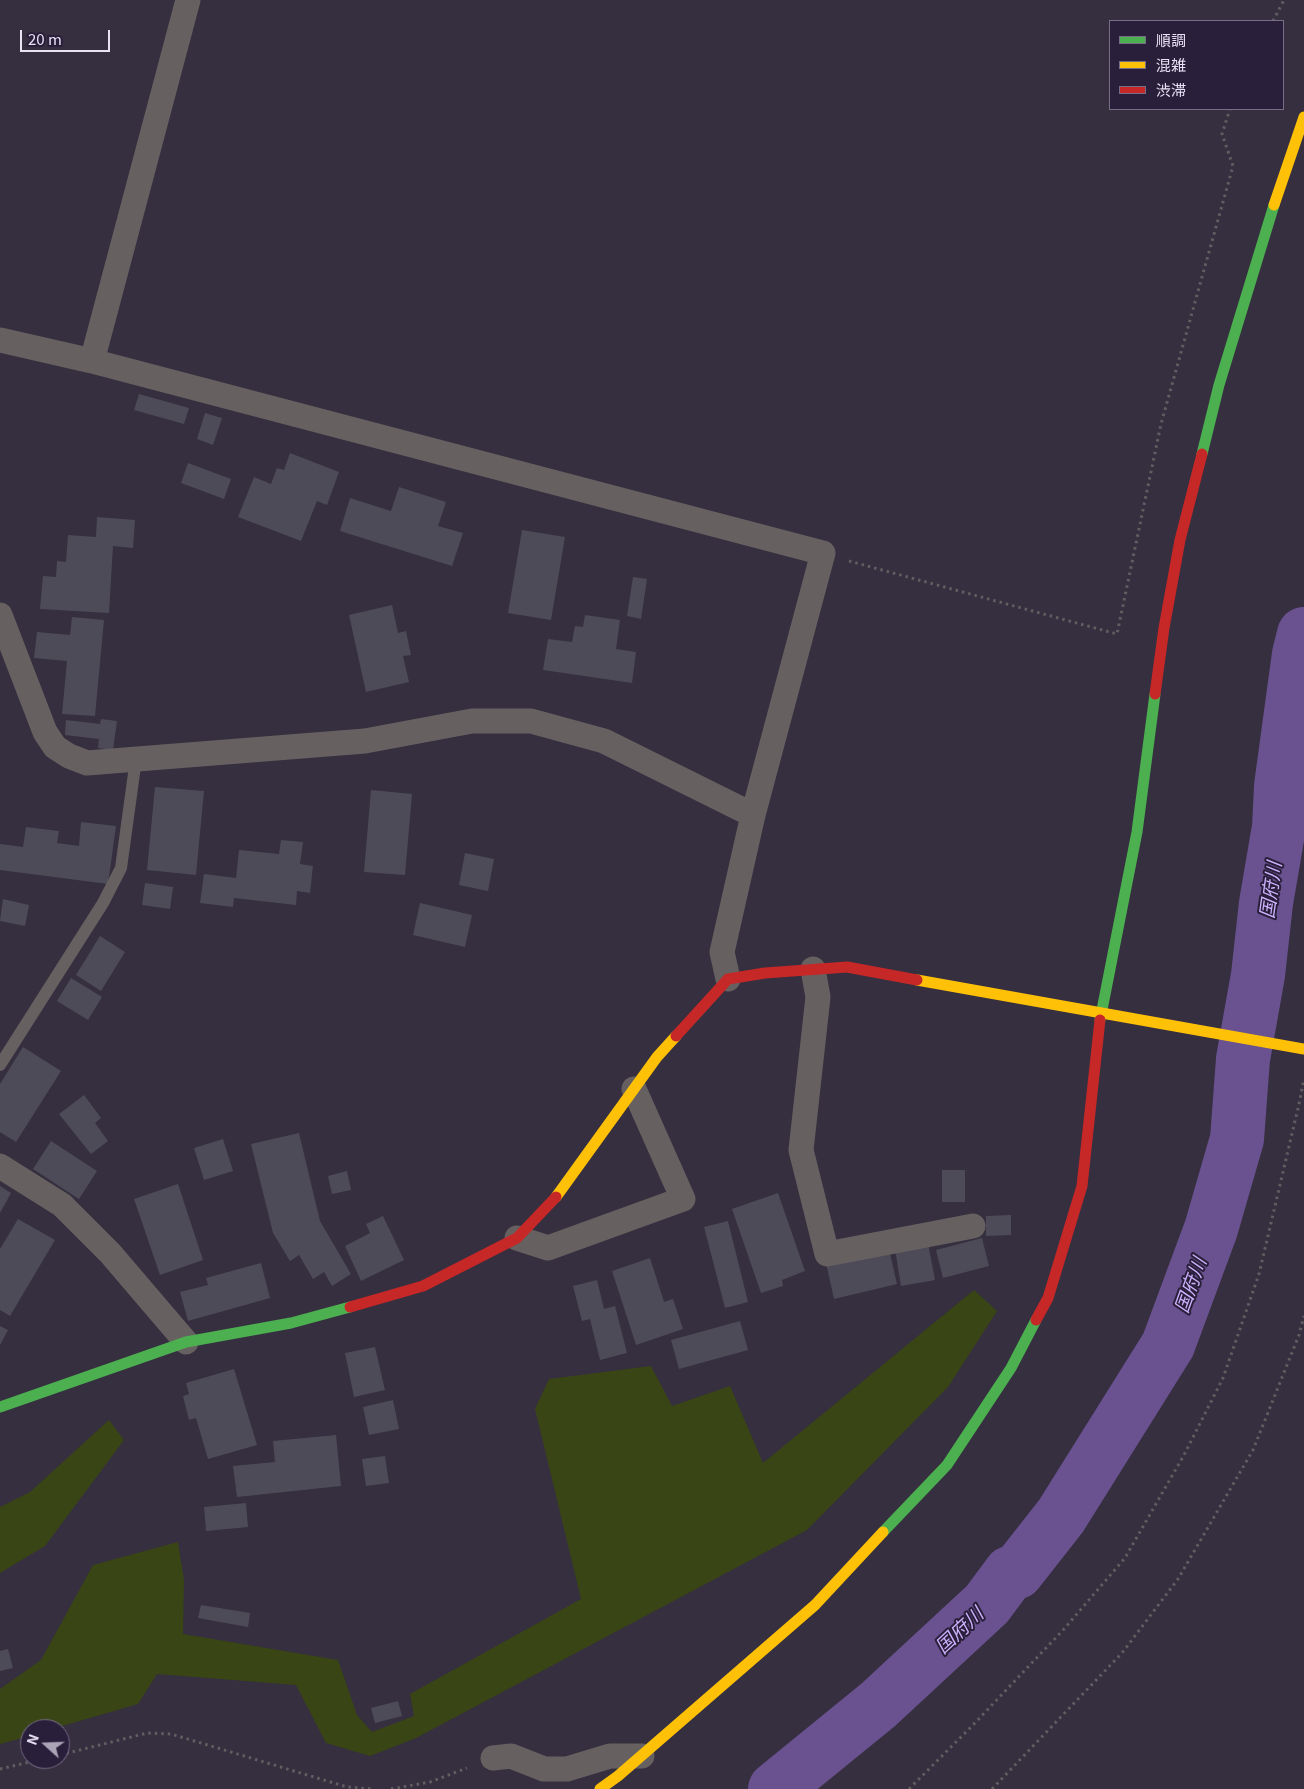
<!DOCTYPE html>
<meta charset="utf-8">
<style>
body{margin:0}
#map{position:relative;width:1304px;height:1789px;overflow:hidden;background:#352f3f;font-family:Georgia,"Noto Sans JP",serif}
canvas{display:block}
.legend{position:absolute;left:1109px;top:20px;width:175px;height:90px;box-sizing:border-box;background:#2a1f3b;border:1px solid #766d86;margin:0;padding:6px 9px;list-style:none;font-size:15px;color:#e9e3f6}
.legend li{display:flex;align-items:center;gap:10px;height:25px}
.legend b{width:25px;border:1px solid #766d86}
.north{position:absolute;left:20px;top:1719px;width:50px;height:50px;box-sizing:border-box;background:#2a1f3b;border:1px solid #766d86;border-radius:50%;rotate:290deg;font-size:14px;font-weight:700;line-height:20px;text-align:center;color:#e9e3f6}
.north::after{content:'';display:block;margin:auto;width:18px;height:22px;background:#aaa4b6;clip-path:polygon(50% 0,100% 100%,50% 72%,0 100%)}
.scale{position:absolute;left:20px;top:30px;width:90px;height:22px;box-sizing:border-box;border:2px solid #e9e3f6;border-top:0;padding-left:6px;font-size:15px;line-height:18px;white-space:nowrap;color:#e9e3f6;-webkit-text-stroke:4px #2a1f3b;paint-order:stroke}
</style>
<div id="map">
<canvas width="1304" height="1789"></canvas>
<ul class="legend">
<li><b style="height:6px;background:#4caf50"></b>順調</li>
<li><b style="height:6px;background:#ffc107"></b>混雑</li>
<li><b style="height:6px;background:#c62828"></b>渋滞</li>
</ul>
<div class="north">N</div>
<div class="scale">20 m</div>
</div>
<script>
const ctx = document.querySelector('canvas').getContext('2d');
ctx.lineJoin = 'round';
function fill(path, color) { ctx.fillStyle = color; ctx.fill(path, 'evenodd'); }
const toPath = rows => new Path2D(rows.map(r => 'M' + r).join(''));
function trace(path, color, width, dash) { ctx.strokeStyle = color; ctx.lineWidth = width; ctx.lineCap = dash ? 'butt' : 'round'; ctx.setLineDash(dash || []); ctx.stroke(path); }
function drawText(font, color, halo, rows, align = 'center') {
  ctx.font = font + ' Georgia,"Noto Sans JP",serif'; ctx.lineWidth = 4; ctx.setLineDash([]); ctx.textBaseline = 'middle'; ctx.strokeStyle = halo; ctx.fillStyle = color; for (const [text, x, y, turn = 0] of rows) {
    ctx.save(); ctx.translate(x, y); ctx.rotate((+turn || 0) * Math.PI / 180); ctx.textAlign = isNaN(turn) ? turn : align; if (halo) ctx.strokeText(text, 0, 0); ctx.fillText(text, 0, 0); ctx.restore();
  }
}
const green = toPath([
 [974,1290,997,1311,948,1387,807,1530,416,1738,370,1756,326,1743,296,1685,157,1674,138,1704,52,1729,30,1729,30,1736,0,1744,0,1689,41,1660,93,1565,178,1542,184,1580,183,1634,338,1660,357,1715,372,1732,414,1716,410,1694,581,1599,535,1409,549,1379,651,1366,672,1406,730,1386,763,1463],
 [109,1420,124,1440,45,1546,0,1573,0,1507,30,1492]
]);
const river = toPath([
 [775,1789,878,1705,987,1604,1010,1573,1017,1572,1061,1516,1168,1345,1211,1229,1237,1139,1243,1059,1258,975,1266,903,1279,827,1281,786,1299,654,1304,634]
]);
const building = toPath([
 [139,394,189,408,184,424,134,410],
 [205,413,222,418,213,445,197,439],
 [290,453,339,472,327,505,317,501,301,541,238,517,254,477,271,484,277,468,284,470],
 [188,463,231,479,224,499,181,483],
 [399,487,446,502,438,526,463,533,452,566,340,531,350,498,391,511],
 [97,517,135,520,133,548,113,546,109,613,40,609,43,576,56,577,57,561,66,562,68,535,96,537],
 [522,530,565,537,551,620,508,613],
 [633,577,647,579,641,619,627,616],
 [392,605,398,633,406,631,411,655,403,656,409,682,366,692,349,615],
 [585,615,620,620,616,649,636,652,632,683,543,670,548,639,572,642,575,626,583,627],
 [72,617,104,620,95,716,62,714,67,661,34,658,37,632,70,635],
 [101,719,117,721,113,750,98,748,99,739,65,735,66,720,100,724],
 [155,787,204,791,196,875,147,870],
 [371,790,412,794,405,875,364,872],
 [81,822,116,826,108,884,0,870,0,844,23,847,26,827,59,831,57,843,79,846],
 [281,840,303,842,300,864,313,866,310,893,297,891,296,905,234,898,233,907,200,903,204,874,236,878,239,850,279,854],
 [465,853,494,859,488,891,459,885],
 [145,883,173,887,170,909,142,905],
 [3,899,29,905,25,926,0,921],
 [420,903,472,915,465,947,413,935],
 [100,936,125,952,101,991,76,975],
 [71,978,102,997,88,1020,57,1001],
 [23,1047,61,1071,16,1142,0,1132,0,1084],
 [84,1095,101,1118,95,1123,108,1141,91,1154,59,1114],
 [299,1133,320,1221,351,1274,332,1286,324,1272,313,1279,299,1255,290,1261,273,1233,251,1144],
 [223,1139,233,1171,204,1180,194,1148],
 [51,1141,97,1171,79,1199,33,1169],
 [942,1170,965,1170,965,1202,942,1202],
 [347,1171,351,1190,332,1194,328,1176],
 [178,1184,203,1260,160,1275,134,1199],
 [0,1186,11,1193,0,1213],
 [778,1193,805,1271,782,1280,783,1286,761,1293,732,1209],
 [1011,1215,1011,1235,986,1236,986,1216],
 [383,1216,404,1260,361,1281,345,1246,370,1233,366,1224],
 [18,1219,55,1240,10,1316,0,1310,0,1249],
 [728,1221,748,1302,725,1308,704,1227],
 [982,1238,989,1266,943,1278,936,1250],
 [928,1243,935,1280,901,1286,895,1249],
 [889,1249,897,1284,834,1299,826,1263],
 [650,1258,664,1302,673,1299,683,1329,636,1345,612,1271],
 [261,1263,270,1298,188,1321,180,1292,208,1285,206,1278],
 [597,1280,604,1309,615,1306,627,1353,600,1360,590,1319,582,1321,573,1286],
 [740,1321,748,1350,679,1369,671,1340],
 [0,1326,8,1330,0,1345],
 [375,1347,385,1390,354,1397,345,1353],
 [234,1369,257,1445,208,1459,196,1418,189,1420,183,1396,189,1394,186,1383],
 [393,1400,399,1429,369,1435,363,1407],
 [336,1435,341,1486,237,1497,233,1466,275,1462,273,1441],
 [385,1456,389,1483,366,1486,362,1459],
 [246,1503,248,1527,206,1531,204,1507],
 [201,1605,250,1613,248,1627,198,1618],
 [8,1649,13,1668,0,1671,0,1651],
 [398,1701,402,1716,375,1723,371,1708]
]);
const path = toPath([
 [1273,21,1284,0],
 [849,561,1117,634,1161,424,1233,166,1222,134,1230,109],
 [60,1755,147,1733,171,1734,347,1787,372,1789],
 [0,1769,43,1759],
 [391,1789,430,1782,467,1768],
 [909,1789,973,1725,1064,1629,1125,1558,1184,1455,1223,1378,1259,1274,1299,1104,1304,1079],
 [992,1789,1122,1653,1178,1579,1253,1450,1299,1335,1304,1316]
]);
const lane = toPath([
 [0,1065,103,903,121,868,136,759]
]);
const street = toPath([
 [0,340,92,361,823,553,753,815,722,952,728,979],
 [92,361,188,0],
 [0,615,45,732,55,747,69,756,87,763,365,741,472,721,531,721,604,741,753,815],
 [813,969,818,997,801,1150,827,1254,973,1226],
 [0,1166,62,1205,110,1253,186,1342],
 [517,1238,548,1248,683,1199,634,1089],
 [493,1758,511,1756,544,1769,567,1769,610,1756,642,1756]
]);
const fast = toPath([
 [1202,454,1219,385,1274,205],
 [1100,1020,1137,832,1155,694],
 [0,1407,186,1342,291,1323,350,1307],
 [883,1532,947,1465,1011,1368,1036,1320]
]);
const slow = toPath([
 [1274,205,1304,117],
 [917,980,1304,1049],
 [556,1197,657,1057,676,1036],
 [600,1789,618,1776,815,1605,883,1532]
]);
const jam = toPath([
 [1155,694,1164,628,1180,540,1202,454],
 [676,1036,728,979,765,973,847,967,917,980],
 [350,1307,423,1286,517,1238,556,1197],
 [1036,1320,1048,1298,1082,1186,1100,1020]
]);
const waterNames = [
 ["国府川",1270,890,-82],
 ["国府川",1190,1285,-70],
 ["国府川",959,1630,-43]
];
fill(green, '#3a4515');
trace(river, '#6a518f', 54);
fill(building, '#4e4b59');
trace(path, '#615e61', 3, [2.5, 4]);
trace(lane, '#666160', 12);
trace(street, '#666160', 25);
trace(fast, '#4caf50', 11);
trace(slow, '#ffc107', 11);
trace(jam, '#c62828', 11);
drawText('italic 19px', '#cdb1fd', '#2a1f3b', waterNames);
</script>
